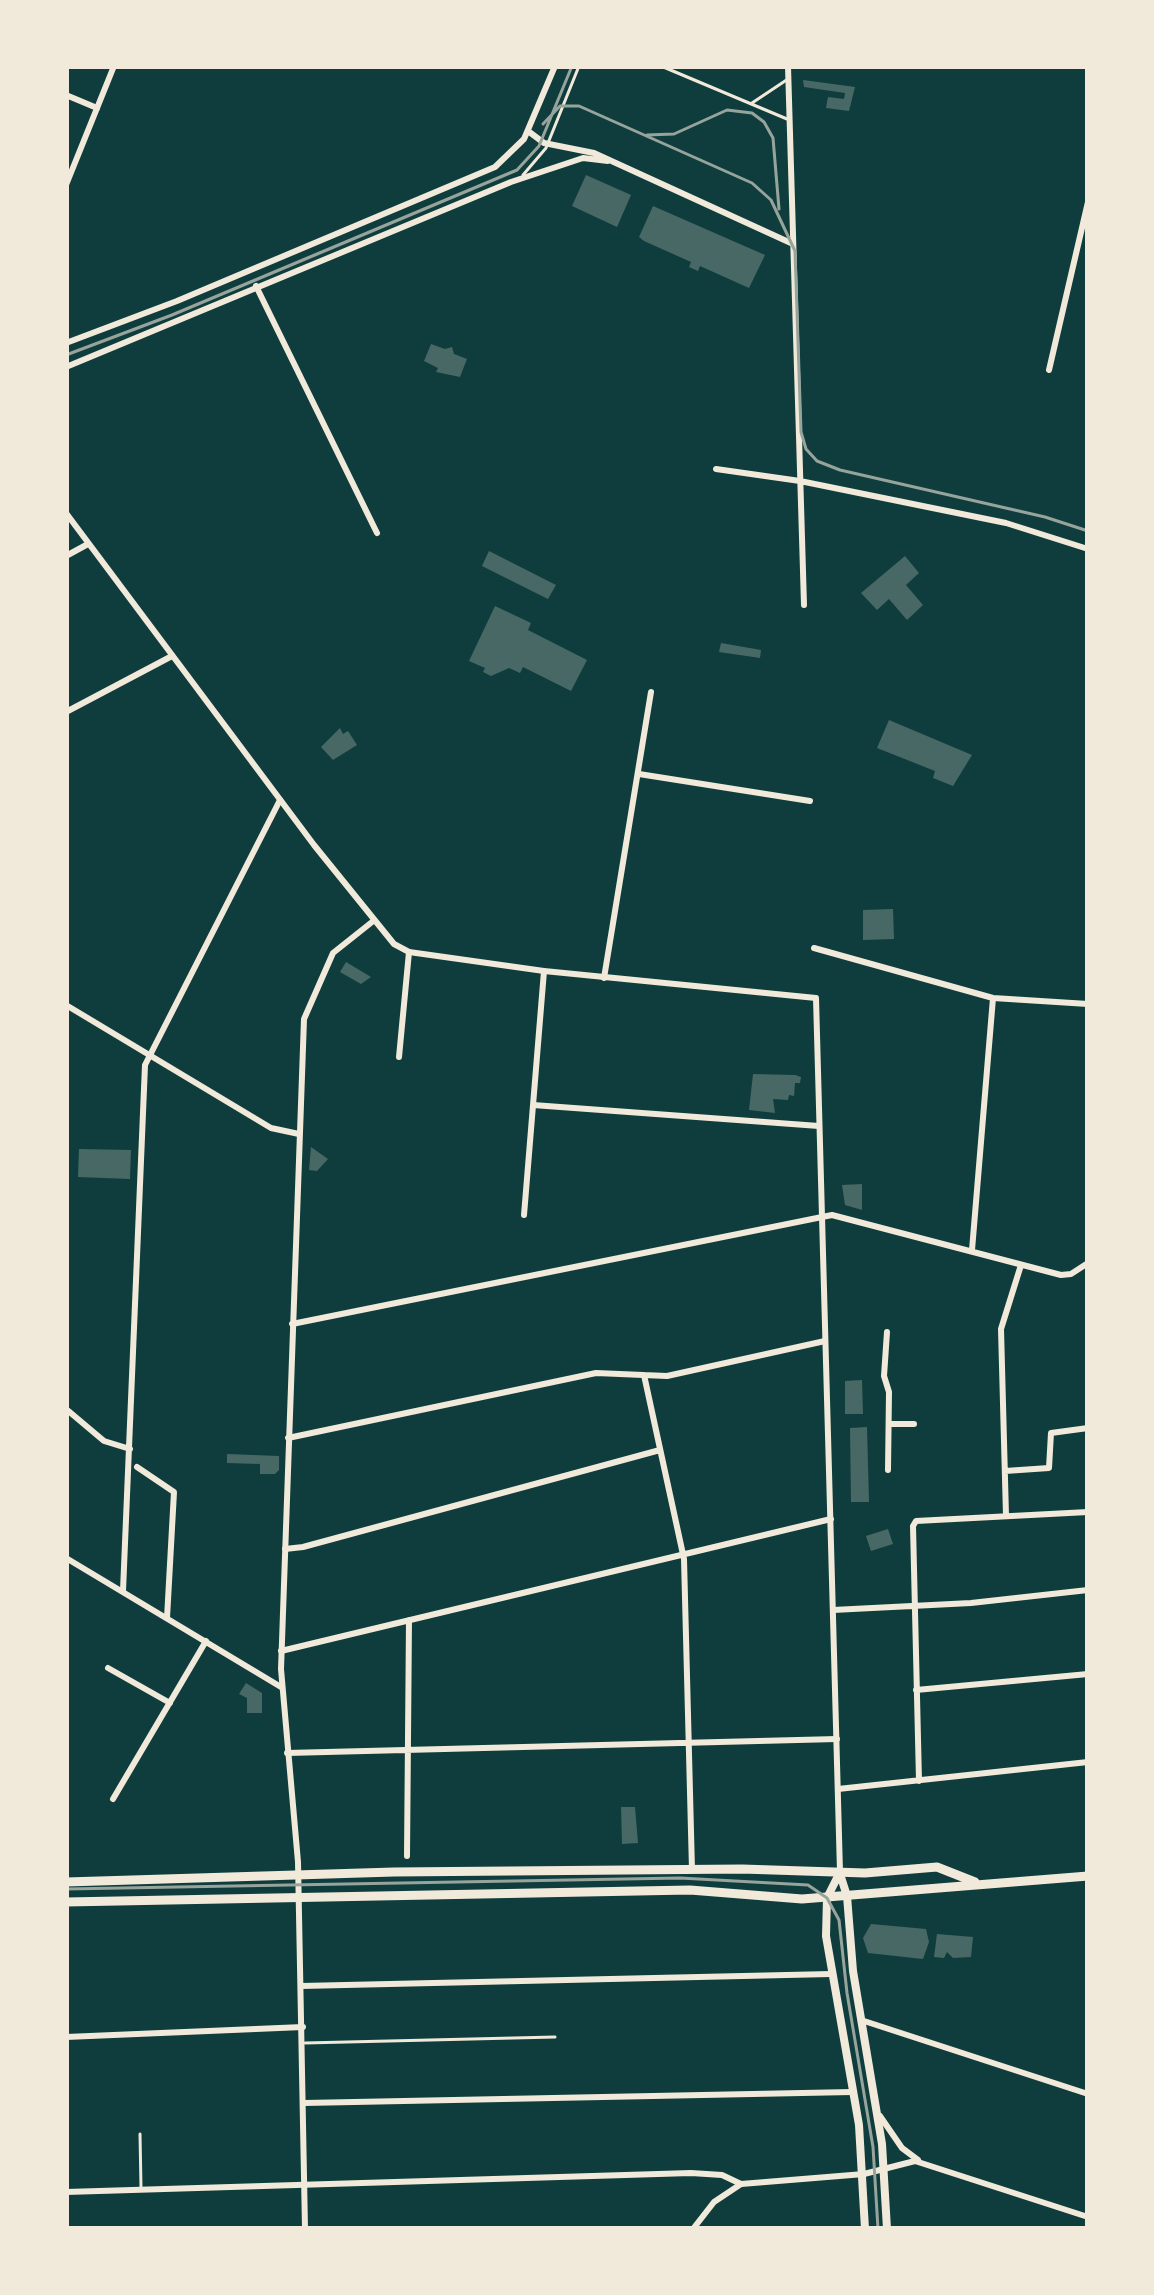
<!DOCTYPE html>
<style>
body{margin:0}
#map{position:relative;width:1154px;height:2295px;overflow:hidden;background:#0f3d3e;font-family:"DejaVu Sans",sans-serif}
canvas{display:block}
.frame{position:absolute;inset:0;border:69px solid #f1e9da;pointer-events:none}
</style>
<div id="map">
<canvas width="1154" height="2295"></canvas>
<div class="frame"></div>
</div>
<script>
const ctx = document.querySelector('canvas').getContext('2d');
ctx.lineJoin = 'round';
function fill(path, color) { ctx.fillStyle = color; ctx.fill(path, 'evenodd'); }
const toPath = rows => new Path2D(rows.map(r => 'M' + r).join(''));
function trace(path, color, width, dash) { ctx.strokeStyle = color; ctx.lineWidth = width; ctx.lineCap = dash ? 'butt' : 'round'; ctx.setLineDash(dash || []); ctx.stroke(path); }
const building = toPath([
 [803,80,855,87,849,111,826,108,828,97,844,99,845,93,804,87],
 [586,175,631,195,617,227,572,206],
 [653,206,765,255,749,288,700,266,698,271,689,267,691,262,644,241,639,237],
 [431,344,445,349,452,347,454,354,467,359,460,377,436,372,438,368,424,361],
 [489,551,556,585,548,599,482,566],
 [905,556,919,573,906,585,923,605,907,620,889,599,877,610,861,593],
 [495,606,531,623,528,630,587,660,571,691,523,667,520,673,509,668,491,676,483,672,485,668,469,661],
 [721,643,761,650,760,658,719,652],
 [889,720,972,755,953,786,933,778,935,771,877,748],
 [340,728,343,734,348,731,357,745,333,760,321,747],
 [893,909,894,939,863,940,863,910],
 [346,962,371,977,361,984,340,972],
 [753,1074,795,1075,801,1077,800,1083,795,1083,794,1096,789,1095,788,1100,773,1099,775,1113,749,1110],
 [311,1147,328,1159,317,1171,309,1170],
 [79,1149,131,1150,130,1179,78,1177],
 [862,1184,862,1210,845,1205,842,1185],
 [862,1380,863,1414,845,1414,845,1381],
 [867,1427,869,1502,851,1502,850,1428],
 [227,1454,279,1456,279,1470,275,1474,260,1474,260,1464,227,1463],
 [888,1529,893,1544,871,1551,866,1536],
 [246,1683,262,1693,262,1713,247,1713,247,1698,239,1694],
 [621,1807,635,1807,638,1843,622,1844],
 [871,1924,926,1929,929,1942,923,1959,868,1953,863,1938],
 [937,1934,973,1937,971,1957,953,1958,947,1952,944,1958,934,1957]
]);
const service = toPath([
 [661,66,787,119],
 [752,103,788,79],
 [523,175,546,148,579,66],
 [305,2043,555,2037],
 [140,2134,141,2187]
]);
const minor = toPath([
 [66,95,97,108],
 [256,286,377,533],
 [1049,370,1088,202],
 [716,469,800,481],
 [66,556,88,544],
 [66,712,172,656],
 [639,774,810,801],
 [814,948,993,998,1088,1004],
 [604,978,651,692],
 [66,1005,271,1128,299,1134],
 [399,1057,409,952],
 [533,1105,819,1126],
 [524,1215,544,971],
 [972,1250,993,998],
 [292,1324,832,1215,1061,1275,1071,1274,1088,1263],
 [887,1332,884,1376,889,1392,888,1470],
 [644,1375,684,1559,692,1870],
 [66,1409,104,1441,130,1449],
 [890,1424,914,1424],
 [288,1438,596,1373,667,1376,825,1341],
 [137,1467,174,1492,167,1618],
 [1005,1471,1049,1468,1051,1433,1088,1428],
 [1006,1516,1001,1329,1021,1265],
 [285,1549,303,1547,660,1450],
 [66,1558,281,1687],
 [123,1591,145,1065,280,800],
 [833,1610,971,1603,1088,1590],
 [281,1651,831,1519],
 [108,1668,170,1703],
 [916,1690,1088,1674],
 [287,1753,837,1739],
 [919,1781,913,1526,916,1521,1088,1512],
 [838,1789,1088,1762],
 [113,1799,206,1641],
 [407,1856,409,1620],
 [301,1986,831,1974],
 [861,2020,1088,2094],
 [66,2037,303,2027],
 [304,2103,852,2092],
 [880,2116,902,2148,918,2160],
 [864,2174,915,2161,1088,2217],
 [66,2192,691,2173,722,2175,741,2184],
 [375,2229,457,2229]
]);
const tertiary = toPath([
 [788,66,804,605],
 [528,131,544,143,594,153,793,244],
 [66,185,114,66],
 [66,343,177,301,495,167,524,139,555,66],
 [66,367,511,182,583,158,608,161],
 [800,481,1006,523,1088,549],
 [66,513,314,845,394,944,409,952,544,971,816,998,840,1872],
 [305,2229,298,1862,281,1669,304,1019,333,953,372,922],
 [693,2229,714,2202,741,2184,864,2174]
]);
const secondary = toPath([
 [840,1872,827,1898,826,1936,859,2125,865,2229],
 [840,1874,847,1896,853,1971,882,2144,887,2229]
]);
const primary = toPath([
 [66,1882,394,1872,742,1869,865,1873,937,1867,975,1882],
 [66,1902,690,1890,802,1899,1088,1876]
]);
const tram = toPath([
 [543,124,560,106,579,106,752,183,771,200,795,251,801,432,806,449,817,461,840,470,1045,517,1088,531],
 [647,135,674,134,727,110,752,113,764,122,773,138,779,209],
 [66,355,172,315,517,170,539,146,572,66],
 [66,1889,680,1878,808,1885,827,1898,839,1920,847,1993,873,2147,878,2229]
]);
fill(building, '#486865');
trace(service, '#f1e9da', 3);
trace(minor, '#f1e9da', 6);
trace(tertiary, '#f1e9da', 6);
trace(secondary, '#f1e9da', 8);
trace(primary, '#f1e9da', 9);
trace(tram, '#97a49c', 3);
</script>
